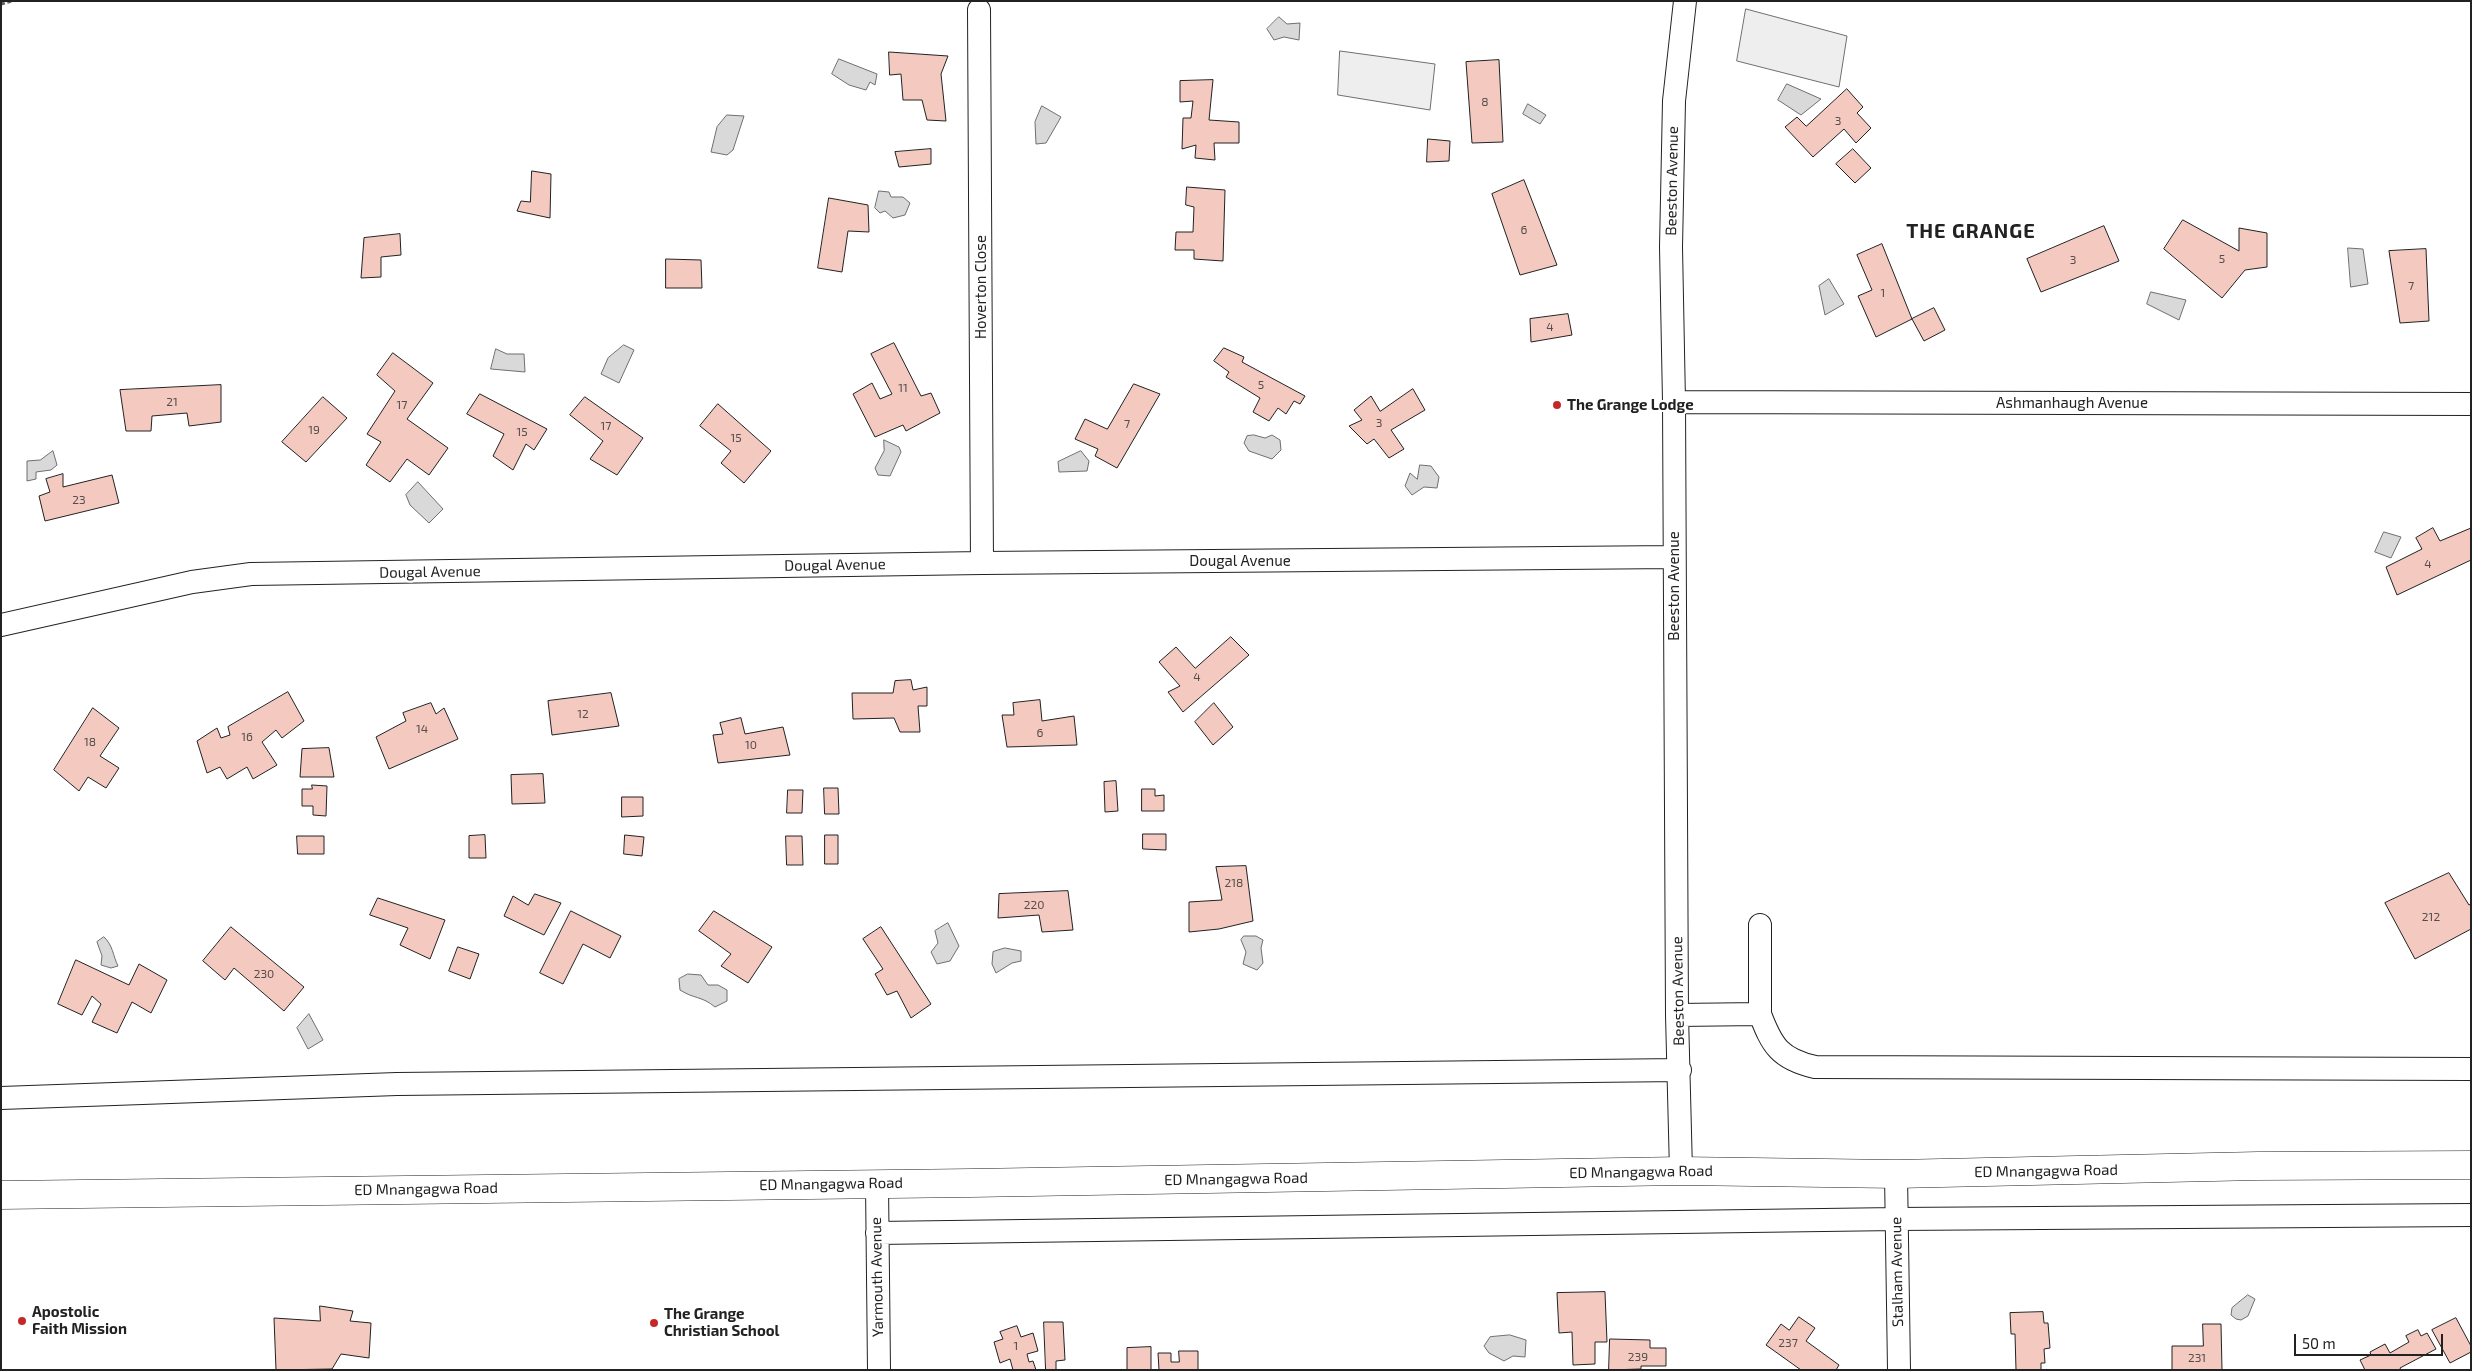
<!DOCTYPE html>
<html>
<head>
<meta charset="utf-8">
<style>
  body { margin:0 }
  #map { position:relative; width:2472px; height:1371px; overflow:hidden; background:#fff; font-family:"Exo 2",sans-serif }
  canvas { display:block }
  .frame { position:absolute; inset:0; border:2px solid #222; pointer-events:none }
  .scale { position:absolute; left:2294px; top:1334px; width:149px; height:22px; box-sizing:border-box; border:2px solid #222; border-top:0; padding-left:6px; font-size:15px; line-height:18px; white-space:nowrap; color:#222; -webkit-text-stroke:4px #fff; paint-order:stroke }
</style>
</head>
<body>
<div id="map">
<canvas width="2472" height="1371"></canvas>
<div class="frame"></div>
<div class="scale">50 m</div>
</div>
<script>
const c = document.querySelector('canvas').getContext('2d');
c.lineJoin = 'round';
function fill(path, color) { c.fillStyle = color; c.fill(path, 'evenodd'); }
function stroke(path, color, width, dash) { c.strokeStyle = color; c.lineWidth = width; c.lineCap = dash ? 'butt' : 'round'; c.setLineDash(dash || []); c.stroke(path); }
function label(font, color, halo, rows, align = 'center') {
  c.font = font + ' "Exo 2",sans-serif'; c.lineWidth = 4; c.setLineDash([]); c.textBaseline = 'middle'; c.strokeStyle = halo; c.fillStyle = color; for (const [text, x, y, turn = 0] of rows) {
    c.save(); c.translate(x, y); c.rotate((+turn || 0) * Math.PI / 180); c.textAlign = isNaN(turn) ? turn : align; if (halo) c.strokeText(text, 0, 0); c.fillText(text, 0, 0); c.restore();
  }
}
const green = new Path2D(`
  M1746 9 1847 36 1839 87 1737 61Z
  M1340 51 1435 64 1430 110 1338 95Z`);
const water = new Path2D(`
  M1279 17 1287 24 1300 23 1299 40 1284 37 1274 40 1267 29Z
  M839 59 877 74 875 85 870 82 866 90 849 85 832 74Z
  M1787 84 1821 99 1801 115 1778 100Z
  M1528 104 1546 115 1540 124 1523 114Z
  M1042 106 1061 117 1046 143 1036 144 1035 122Z
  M727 115 744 116 733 150 727 155 711 152 717 127Z
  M879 191 889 192 891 197H903L910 203 905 215 893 218 885 211 880 213 875 208Z
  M2348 248 2363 249 2368 284 2351 287Z
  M1829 279 1844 304 1825 315 1819 286Z
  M2151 292 2186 300 2179 320 2147 304Z
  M624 345 634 350 619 383 601 374 608 358Z
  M496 349 507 354H524L525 372 491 369Z
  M1254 435 1265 438 1272 435 1280 440 1281 450 1272 459 1249 451 1244 443 1247 436Z
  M884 440 899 447 901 452 890 476 878 475 875 468 884 451Z
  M53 451 57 465 51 470 36 472V479L27 481V461L40 460Z
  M1081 451 1089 461 1087 471 1059 472 1058 462Z
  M1420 465 1431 466 1439 477 1437 488 1424 487 1412 495 1405 486 1410 473 1417 479Z
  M418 482 443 509 429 523 410 505 406 495Z
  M2384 532 2401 537 2391 558 2375 552Z
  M948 923 959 946 950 961 937 964 931 952 938 943 935 931Z
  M1244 936H1256L1263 940 1261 948 1263 963 1257 970 1243 964 1246 952 1241 940Z
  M104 937C113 945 113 956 118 966L111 968 101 965 102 956 97 942Z
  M1005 948 1021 951V961L1012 963 996 973 992 964 993 952Z
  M688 974 701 975 708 985H718L727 990V1001L715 1007C702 996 694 999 680 990L679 979Z
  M309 1014 323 1040 308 1049 297 1028Z
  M2248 1295 2255 1299 2248 1316 2241 1320 2236 1319 2231 1315 2232 1308Z
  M1510 1335 1526 1340 1525 1357 1513 1356 1504 1361 1489 1353 1484 1346 1490 1337Z`);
const building = new Path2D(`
  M889 52 948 56 941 74 946 121 927 120 922 100H903L901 74 890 75Z
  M1499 60 1503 142 1472 143 1466 62Z
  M1213 80 1209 120 1239 122V143H1214L1215 160 1195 158 1196 145 1182 149 1183 118H1191L1193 101 1180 102V81Z
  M1847 89 1863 107 1857 113 1871 128 1856 143 1844 129 1813 157 1785 127 1797 117 1806 126Z
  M1428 139 1450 141 1449 161 1427 162Z
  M931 149V164L899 167 895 152Z
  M1853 149 1871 168 1855 183 1836 164Z
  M532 171 551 174 550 218 517 211 521 201 530 202Z
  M1524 180 1557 265 1520 275 1492 194Z
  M1187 187 1225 190 1223 261 1194 259V250H1175L1176 232H1193L1194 207 1186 205Z
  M829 198 868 205 869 232 848 231 842 272 818 268Z
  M2183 220 2239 251V228L2267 233V267L2245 270 2222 298 2164 249Z
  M2104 226 2119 261 2041 292 2027 259Z
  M400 234 401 255 381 257V277L361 278 364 238Z
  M1882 244 1912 319 1876 337 1858 296 1872 290 1857 255Z
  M2426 249 2429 321 2400 323 2389 251Z
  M666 259 701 260 702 288H666Z
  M1934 308 1945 330 1924 341 1912 319Z
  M1568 314 1572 335 1531 342 1530 319Z
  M894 343 921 396 931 393 940 413 906 431 903 425 875 437 853 394 872 383 880 399 892 394 871 354Z
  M1224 348 1244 357 1242 362 1305 396 1300 404 1294 401 1286 414 1278 408 1269 421 1253 412 1260 398 1226 377 1229 372 1214 361Z
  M393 353 433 383 407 419 448 448 429 475 407 459 390 482 366 465 381 442 367 434 395 391 377 375Z
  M1134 384 1160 394 1117 468 1095 456 1098 449 1075 439 1085 419 1107 429Z
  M221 385V422L189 426 187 413 152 416 151 431H126L120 390Z
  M1413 389 1425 410 1391 430 1404 449 1389 458 1374 439 1367 444 1349 426 1362 420 1354 410 1371 396 1380 411Z
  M480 394 547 429 534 450 526 444 513 470 493 456 504 434 467 414Z
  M323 397 347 418 306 462 282 442Z
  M585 397 643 438 617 475 590 459 603 441 570 415Z
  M718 404 771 451 744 483 721 463 731 451 700 426Z
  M63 474V487L112 475 119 503 45 521 39 496 50 492 46 479Z
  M2433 528 2440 541 2471 528V560L2397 595 2386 567 2422 549 2416 538Z
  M1231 637 1249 655 1183 712 1168 692 1180 686 1159 662 1176 647 1195 668Z
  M911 680 913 690 927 687V706H918L920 732H900L894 718 853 719 852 693H893L895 681Z
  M288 692 304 721 282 738 276 730 262 742 277 765 253 779 247 767 227 779 220 767 207 773 197 741 217 728 221 738 230 735 228 727Z
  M611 693 619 726 552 735 548 701Z
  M1040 700 1042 721 1074 716 1077 745 1007 747 1002 715H1014L1013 703Z
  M431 703 436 714 444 708 458 739 389 769 376 737 406 721 403 713Z
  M1214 703 1233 727 1213 745 1195 722Z
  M93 708 119 728 100 756 119 768 106 788 88 777 79 791 54 770Z
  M741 718 745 734 783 727 790 755 718 763 713 735 723 734 720 723Z
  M329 748 334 777H300L302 749Z
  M543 774 545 803 512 804 511 775Z
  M1116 781 1118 811 1105 812 1104 782Z
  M312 785 327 786 326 816 313 815V806H302V789H312Z
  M824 788H838L839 814H825Z
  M1142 789H1155V796L1164 795V811H1142Z
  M788 790H803L802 813H787Z
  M622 797H643V816L622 817Z
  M1143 834H1166V850L1143 849Z
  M485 835 486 858H469V836Z
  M625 835 644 837 642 856 624 854Z
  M825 835H838V864H825Z
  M297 836H324V854H298Z
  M786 836H802L803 865H787Z
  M1246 866 1253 921 1219 929 1189 932V902L1222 900 1216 867Z
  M2449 873 2469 905 2471 904V929L2415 959 2385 903Z
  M1068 891 1073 930 1042 932 1039 915 998 918 999 894Z
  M535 894 561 903 544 935 504 916 513 896 528 905Z
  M378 898 445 920 430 959 400 945 408 928 370 915Z
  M571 911 621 936 610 958 583 944 563 984 540 973Z
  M714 911 772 947 748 983 721 966 731 954 699 931Z
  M231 927 304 987 284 1011 234 968 225 980 203 961Z
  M881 927 931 1004 911 1018 897 991 887 995 875 974 883 969 863 939Z
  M458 947 479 954 470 979 449 971Z
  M76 960 129 985 139 964 167 980 151 1013 132 1002 117 1033 92 1022 101 1004 92 996 82 1015 58 1004Z
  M1605 1292 1607 1342H1595V1364L1573 1365 1572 1332 1559 1333 1557 1293Z
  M320 1306 353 1311 350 1321 371 1323 369 1358 341 1354 332 1369 276 1370 274 1318 320 1321Z
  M2043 1312 2044 1323H2048L2050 1348 2044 1349 2045 1363H2041V1370H2016L2015 1334H2011L2010 1313Z
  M1799 1317 1815 1328 1806 1341 1839 1365 1836 1370H1801L1766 1345 1781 1324 1789 1330Z
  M2456 1318 2471 1346V1352L2450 1363 2432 1330Z
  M1044 1322H1063L1065 1360 1056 1361V1370H1046Z
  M2203 1324H2221L2222 1370H2172V1346H2203Z
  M1017 1326 1021 1337 1033 1333 1038 1351 1027 1354 1029 1362 1033 1361 1036 1370H1013L1010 1359 1000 1363 994 1342 1003 1339 1000 1332Z
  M2418 1330 2421 1336 2427 1333 2436 1349 2400 1368 2401 1370H2365L2360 1360 2371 1355 2370 1352 2385 1344 2390 1353 2409 1342 2406 1336Z
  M1610 1339 1650 1340V1348H1666V1366H1641V1369L1609 1370Z
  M1151 1347V1370H1127V1348Z
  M1179 1351H1198V1370H1159L1158 1353H1171V1362H1179Z`);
const path = new Path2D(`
  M1 4 12 1`);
const minor = new Path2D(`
  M979 10 982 563
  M1674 402 2471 404
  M1 625 192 582 251 574 982 563 1674 557
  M1760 1014V925
  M1677 1015 1760 1014C1772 1046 1780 1059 1815 1067L2471 1069
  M1 1098 397 1084 1680 1070
  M1681 1171 1677 1015 1674 402 1671 247 1674 101 1685 1
  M1896 1174 1899 1370
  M877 1184 879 1370
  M877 1233 1896 1219 2471 1215`);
const highway = new Path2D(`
  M1 1195 971 1183 1681 1171 1896 1174 2258 1166 2471 1165`);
const markers = [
  [1557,405,5,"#c62828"],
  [22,1321,5,"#c62828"],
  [654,1323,5,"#c62828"]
];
const numberNames = [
  ["8",1485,102],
  ["3",1838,121],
  ["6",1524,230],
  ["5",2222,259],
  ["3",2073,260],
  ["7",2411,286],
  ["1",1883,293],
  ["4",1550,327],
  ["5",1261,385],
  ["11",903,388],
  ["21",172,402],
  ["17",402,405],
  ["3",1379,423],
  ["7",1127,424],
  ["17",606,426],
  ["19",314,430],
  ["15",522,432],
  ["15",736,438],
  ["23",79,500],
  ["4",2428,564],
  ["4",1197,677],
  ["12",583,714],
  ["14",422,729],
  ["6",1040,733],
  ["16",247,737],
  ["18",90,742],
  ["10",751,745],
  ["218",1234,883],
  ["220",1034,905],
  ["212",2431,917],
  ["230",264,974],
  ["237",1788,1343],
  ["1",1016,1346],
  ["239",1638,1357],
  ["231",2197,1358]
];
const streetNames = [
  ["Beeston Avenue",1672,181,-89],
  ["Hoverton Close",981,287,-90],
  ["Ashmanhaugh Avenue",2072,403],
  ["Dougal Avenue",1240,561],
  ["Dougal Avenue",835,565,-1],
  ["Dougal Avenue",430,572,-1],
  ["Beeston Avenue",1674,586,-90],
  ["Beeston Avenue",1678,991,-91],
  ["ED Mnangagwa Road",2046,1171,-1],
  ["ED Mnangagwa Road",1641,1172,-1],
  ["ED Mnangagwa Road",1236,1179,-1],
  ["ED Mnangagwa Road",831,1184,-1],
  ["ED Mnangagwa Road",426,1189,-1],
  ["Stalham Avenue",1897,1272,-91],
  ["Yarmouth Avenue",877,1277,-91]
];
const poiNames = [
  ["The Grange Lodge",1567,405],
  ["Apostolic",32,1312],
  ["Faith Mission",32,1329],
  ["The Grange",664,1314],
  ["Christian School",664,1331]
];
const districtNames = [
  ["THE GRANGE",1971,231]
];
fill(green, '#eee');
stroke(green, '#6f6f6f', 1);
fill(water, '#d9d9d9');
stroke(water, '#6f6f6f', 1);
fill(building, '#f3c9c0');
stroke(building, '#222', 1);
stroke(minor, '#222', 24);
stroke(highway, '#222', 29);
stroke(path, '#646464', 3, [4, 2.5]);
stroke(minor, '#fff', 22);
stroke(highway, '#fff', 28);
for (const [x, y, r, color] of markers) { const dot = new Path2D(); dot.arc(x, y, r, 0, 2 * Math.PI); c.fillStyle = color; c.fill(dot); stroke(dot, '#fff', 2); }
label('12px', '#564c4a', null, numberNames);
label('15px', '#222', '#fff', streetNames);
label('bold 15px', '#222', '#fff', poiNames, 'left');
c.letterSpacing = '1px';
label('bold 20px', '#222', '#fff', districtNames);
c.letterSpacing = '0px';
</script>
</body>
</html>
